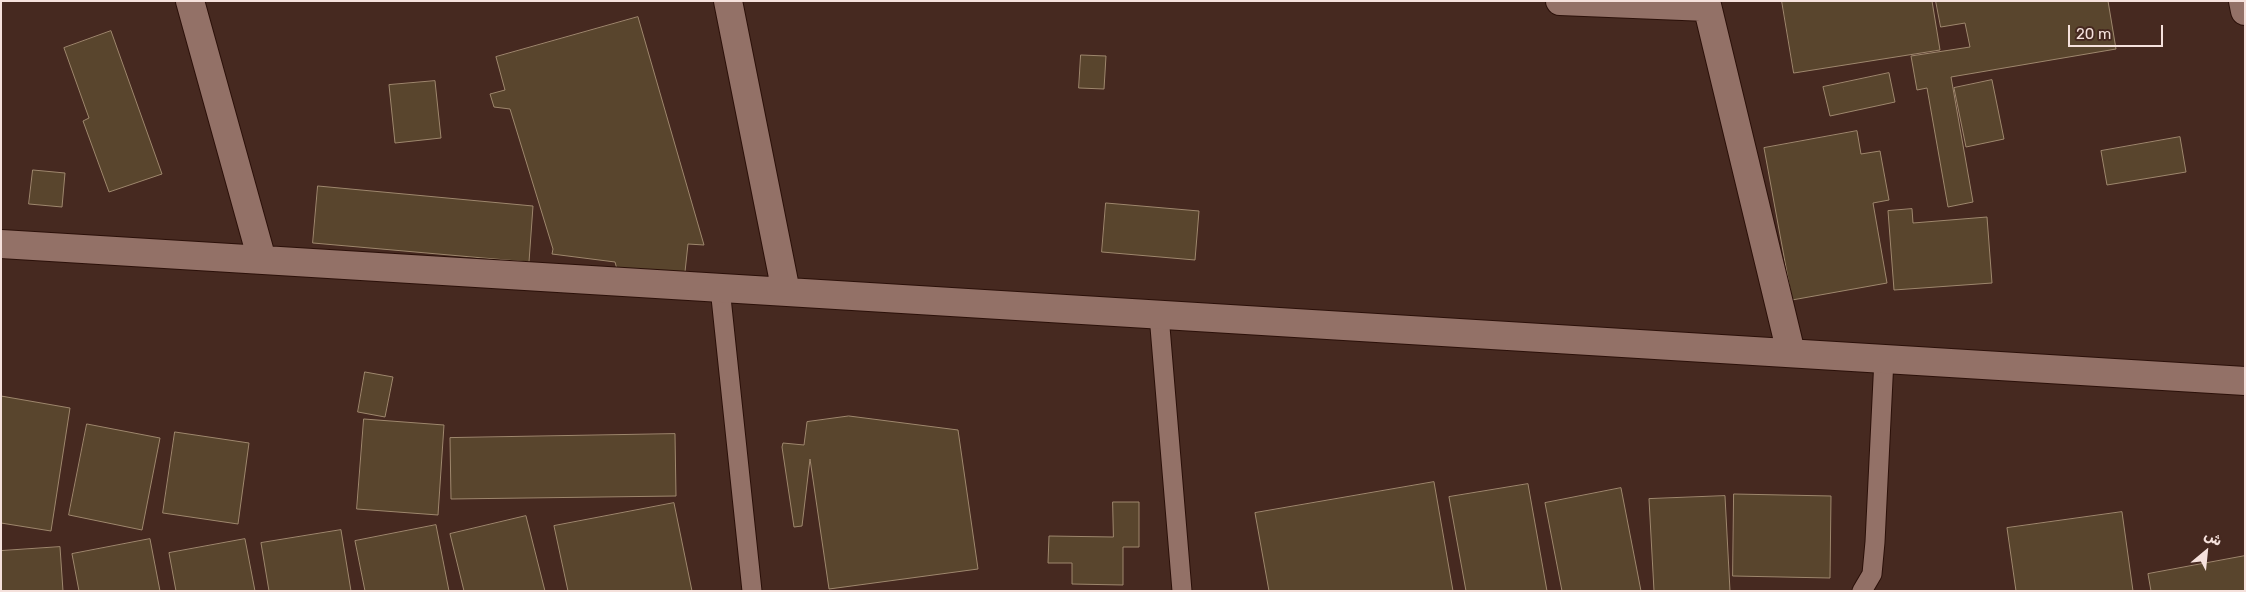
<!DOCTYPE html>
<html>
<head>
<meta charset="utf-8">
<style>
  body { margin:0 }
  #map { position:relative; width:2246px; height:592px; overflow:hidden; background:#462920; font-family:Rubik,Vazirmatn,sans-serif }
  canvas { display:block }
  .frame { position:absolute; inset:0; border:2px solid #f5e1dc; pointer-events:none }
  .north { position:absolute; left:2181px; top:527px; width:50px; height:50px; -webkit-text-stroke:4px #462920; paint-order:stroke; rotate:28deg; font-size:14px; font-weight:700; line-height:20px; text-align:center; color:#f5e1dc }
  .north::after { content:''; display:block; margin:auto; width:18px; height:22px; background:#f5e1dc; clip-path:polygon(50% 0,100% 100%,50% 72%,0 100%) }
  .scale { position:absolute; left:2068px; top:25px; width:95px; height:22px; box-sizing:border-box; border:2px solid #f5e1dc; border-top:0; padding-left:6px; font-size:15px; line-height:18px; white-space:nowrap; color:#f5e1dc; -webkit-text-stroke:4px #462920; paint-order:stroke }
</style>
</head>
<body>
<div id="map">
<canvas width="2246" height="592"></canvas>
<div class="frame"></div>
<div class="north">ش</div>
<div class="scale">20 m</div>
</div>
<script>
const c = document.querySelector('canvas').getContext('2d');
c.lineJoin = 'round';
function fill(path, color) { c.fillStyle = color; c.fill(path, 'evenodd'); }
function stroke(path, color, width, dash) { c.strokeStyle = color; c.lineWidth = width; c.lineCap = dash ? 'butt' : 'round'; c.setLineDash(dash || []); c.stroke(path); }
const building = new Path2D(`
  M1782 1H1932L1940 50 1794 73Z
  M1936 1H2108L2116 49 1951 77 1973 202 1948 207 1927 88 1917 90 1911 56 1970 47 1965 23 1941 27Z
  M638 17 704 245 688 244 684 281 618 273 615 262 552 254 553 249 510 109 494 107 490 94 505 90 496 57Z
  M111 31 162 174 109 192 83 121 89 118 64 48Z
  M1081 55 1106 56 1104 89 1079 88Z
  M1889 73 1895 102 1830 116 1823 87Z
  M1992 80 2004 139 1966 147 1954 88Z
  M435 81 441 138 395 143 389 85Z
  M1857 131 1861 154 1880 151 1889 200 1873 203 1887 283 1792 300 1764 148Z
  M2180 137 2186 172 2107 185 2101 151Z
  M33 170 65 173 62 207 29 204Z
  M318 186 533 206 529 262 313 243Z
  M1106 203 1199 211 1195 260 1102 252Z
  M1912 209 1913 223 1987 217 1992 283 1894 290 1888 211Z
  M365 372 393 377 385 417 358 412Z
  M1 396 70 408 51 531 1 523Z
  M849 416 958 430 978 569 829 589 810 459 802 526 794 527 782 447 783 443 804 445 807 422Z
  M364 419 444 425 438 515 357 509Z
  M87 424 160 438 142 530 69 515Z
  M175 432 249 443 238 524 163 513Z
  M675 434 676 496 451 499 450 438Z
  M1434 482 1453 591H1269L1255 513Z
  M1528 484 1547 591H1466L1449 497Z
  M1621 488 1641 591H1562L1545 503Z
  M1734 494 1831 496 1830 578 1733 576Z
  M1725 496 1730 591H1654L1649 499Z
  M1113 502H1139V547H1123V585L1072 584V563H1048L1049 536 1113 537Z
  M674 503 692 591H568L554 526Z
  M2122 512 2133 591H2016L2007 528Z
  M526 516 545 591H464L450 534Z
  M436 525 449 591H365L355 541Z
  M341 530 351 591H269L261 543Z
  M150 539 160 591H79L72 554Z
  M245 539 255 591H176L169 553Z
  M60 547 63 591H1V551Z
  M2245 556V591H2151L2148 574Z`);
const lane = new Path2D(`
  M720 288 752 591
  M1159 315 1182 591
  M1862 591 1872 574 1875 542 1884 359`);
const street = new Path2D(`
  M190 1 262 260
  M728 1 786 292
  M1560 1 1707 7
  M1706 1 1791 353
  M2243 1 2245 11
  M1 244 2245 381`);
fill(building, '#59452d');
stroke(building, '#9e876d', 1);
stroke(lane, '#2b1009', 21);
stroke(street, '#2b1009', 30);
stroke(lane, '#937167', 19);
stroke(street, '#937167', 28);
</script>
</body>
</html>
